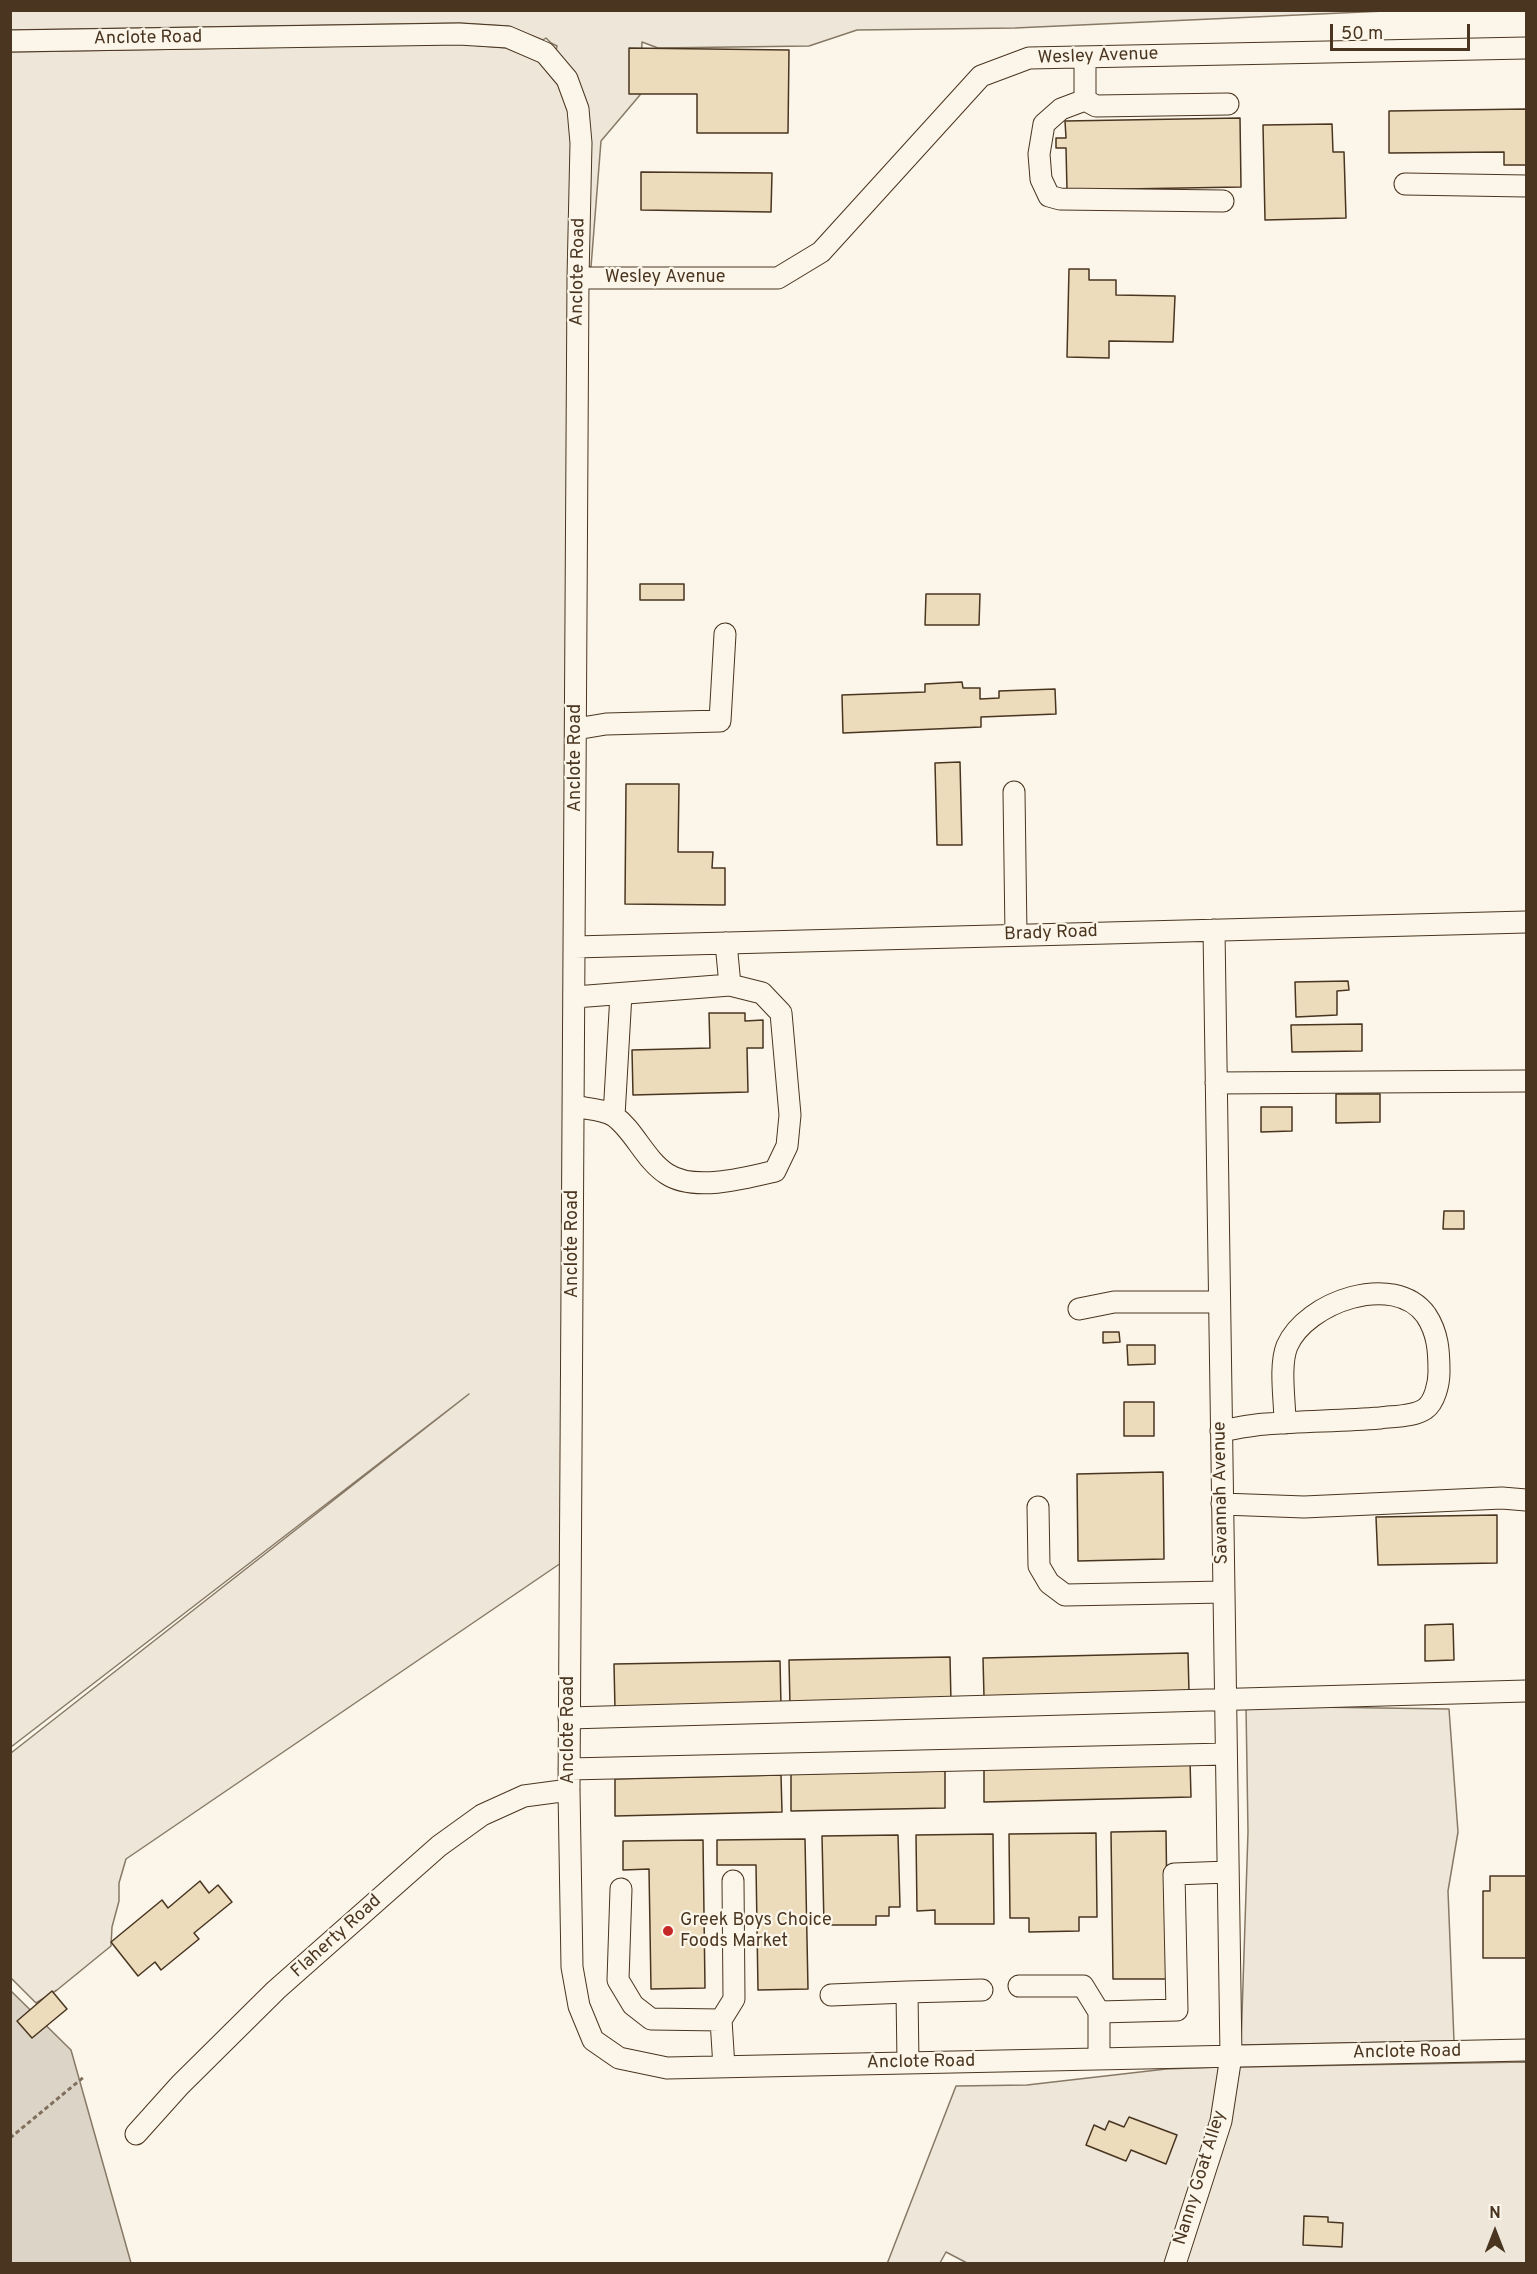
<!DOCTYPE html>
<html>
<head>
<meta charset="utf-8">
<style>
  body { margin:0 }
  #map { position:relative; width:1537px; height:2274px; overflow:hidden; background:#fbf6e9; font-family:Overpass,sans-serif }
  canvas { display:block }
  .frame { position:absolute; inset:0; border:12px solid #4a3520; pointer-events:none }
  .north { position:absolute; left:1465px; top:2202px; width:60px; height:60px; -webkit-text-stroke:4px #fbf6e9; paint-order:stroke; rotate:0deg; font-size:16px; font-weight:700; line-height:24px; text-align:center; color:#4a3520 }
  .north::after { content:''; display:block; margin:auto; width:21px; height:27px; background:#4a3520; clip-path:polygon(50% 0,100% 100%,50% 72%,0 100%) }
  .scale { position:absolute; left:1330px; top:24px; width:140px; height:27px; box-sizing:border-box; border:3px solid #4a3520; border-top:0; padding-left:8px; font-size:18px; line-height:21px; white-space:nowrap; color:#4a3520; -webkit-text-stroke:4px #fbf6e9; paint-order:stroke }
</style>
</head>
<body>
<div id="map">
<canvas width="1537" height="2274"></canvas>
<div class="frame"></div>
<div class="north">N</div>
<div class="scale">50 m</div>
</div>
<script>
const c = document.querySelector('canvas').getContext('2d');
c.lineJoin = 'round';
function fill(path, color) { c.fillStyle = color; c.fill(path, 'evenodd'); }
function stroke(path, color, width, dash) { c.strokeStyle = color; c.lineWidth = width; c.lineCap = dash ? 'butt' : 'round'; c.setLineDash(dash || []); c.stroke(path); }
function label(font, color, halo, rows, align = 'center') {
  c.font = font + ' Overpass,sans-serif'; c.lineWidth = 4.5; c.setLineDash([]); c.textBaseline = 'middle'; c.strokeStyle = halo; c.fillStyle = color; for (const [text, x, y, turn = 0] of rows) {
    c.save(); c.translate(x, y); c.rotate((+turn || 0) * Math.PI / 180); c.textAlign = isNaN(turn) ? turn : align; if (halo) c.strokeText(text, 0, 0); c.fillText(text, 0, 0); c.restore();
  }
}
const green = new Path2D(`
  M10 11H1385L1015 28 857 30 809 46 658 48 642 42 640 95 601 141 591 267H588L590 143 556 50 557 46 551 43 546 38 543 40 508 26 459 23 11 30Z
  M459 44 506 48 539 62 558 85 569 112 571 143 561 1563 126 1859 119 1883V1901L112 1927 111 1946 57 1990 36 2003 11 1978V1753L469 1394 11 1747V52Z
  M1246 1706 1449 1709 1458 1832 1448 1891 1454 2041 1241 2045 1248 1832Z
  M1526 2062V2263L1185 2264 1239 2067Z
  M1219 2067 1212 2118 1165 2263H967L946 2252 940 2263 887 2264 956 2086 1027 2085 1166 2069Z`);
const water = new Path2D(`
  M10 1990 71 2050 131 2263H11Z`);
const building = new Path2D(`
  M629 48 789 50 788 133H697V94H629Z
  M1526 109V165H1504V152L1389 153V111Z
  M1240 118 1241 187 1067 190 1066 148H1056V138H1066L1065 121Z
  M1332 124 1333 152H1344L1346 218 1265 220 1263 125Z
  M641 172 772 173 771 212 641 210Z
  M1069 269H1089V280H1116V295L1175 296 1173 342 1109 341V358L1067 357Z
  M640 584H684V600H640Z
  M926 594H980L979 625H925Z
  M962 682 963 688H980V699L999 698V691L1055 689 1056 714 981 717V727L843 733 842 695 925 692V684Z
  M960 762 962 845H937L935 763Z
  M626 784H679L678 852H713L712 868H725V905L625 904Z
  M1348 981 1349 990 1337 991V1015L1296 1017 1295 982Z
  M709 1013H745V1021L763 1020V1048H747L748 1092 633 1095 632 1050 710 1048Z
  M1362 1024V1051L1292 1052 1291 1025Z
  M1336 1094H1380V1122L1336 1123Z
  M1261 1107H1292V1131L1261 1132Z
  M1444 1211H1464V1229H1443Z
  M1103 1332H1119L1120 1342 1103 1343Z
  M1127 1345H1155V1364L1128 1365Z
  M1124 1402H1154V1436H1124Z
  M1163 1472 1164 1559 1078 1561 1077 1474Z
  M1497 1515V1563L1378 1565 1376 1517Z
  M1453 1624 1454 1660 1425 1661V1625Z
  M1188 1653 1189 1692 984 1697 983 1658Z
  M950 1657 951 1703 790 1706 789 1660Z
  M780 1661 781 1707 615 1710 614 1664Z
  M1190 1761 1191 1797 984 1802V1765Z
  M945 1771V1808L791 1811V1774Z
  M781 1775 782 1812 615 1816V1779Z
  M1166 1831 1168 1979H1113L1111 1832Z
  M1096 1833 1097 1917H1079V1931L1029 1932V1918H1010L1009 1834Z
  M993 1834 994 1924H935V1910L917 1911 916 1835Z
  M898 1835 900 1907H889V1916H876V1925H824L822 1836Z
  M805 1839 808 1989 758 1990 756 1865H717V1840Z
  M703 1840 705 1988 651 1989 649 1869 623 1870V1841Z
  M1490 1876H1526V1958H1483V1891H1490Z
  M200 1881 209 1893 218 1885 232 1902 194 1933 199 1939 161 1970 155 1962 138 1976 111 1942 162 1900 168 1908Z
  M52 1991 67 2009 32 2038 17 2021Z
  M1129 2117 1177 2135 1166 2164 1131 2150 1126 2161 1086 2145 1094 2125 1105 2130 1109 2121 1124 2127Z
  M1304 2216 1328 2217V2222L1343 2223 1342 2247 1303 2245Z`);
const path = new Path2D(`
  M10 2138 85 2076`);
const minor = new Path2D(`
  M10 41 459 34 508 37 545 53 567 79 578 109 581 143 578 278 569 1790 572 1967 579 2006 593 2040 619 2058 667 2068 1526 2050
  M1085 57V100L1096 106 1228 104
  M1085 100 1061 109 1044 124 1039 154 1041 179 1049 196 1060 199 1223 201
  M1405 184 1526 186
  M578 278H778L821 252 981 76 1029 58 1526 48
  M576 729 606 724 720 721 725 634
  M1014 792 1016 935
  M726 943 730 985
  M575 947 1526 922
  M1216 1083 1526 1081
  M574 1106C586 1109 604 1109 614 1116 634 1130 645 1160 667 1174 694 1192 746 1178 775 1171L787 1146 790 1115 781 1013 762 993 730 985 575 997
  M614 1116 621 994
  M1079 1309 1114 1302H1219
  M1221 1431C1236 1428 1251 1425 1266 1424 1304 1421 1342 1421 1380 1418 1394 1416 1413 1417 1425 1409 1435 1402 1439 1383 1439 1372 1439 1351 1438 1333 1426 1315 1394 1271 1306 1302 1287 1346 1279 1366 1285 1401 1285 1423
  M1222 1504 1304 1507 1502 1498 1526 1500
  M1038 1507 1039 1566 1049 1583 1065 1595 1224 1592
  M569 1718 1526 1691
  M569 1769 1226 1754
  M621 1889 618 1980 633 2005 651 2019 721 2020
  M1019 1986H1083L1099 2012
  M831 1995 907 1992
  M1099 2059V2012L1177 2010 1174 1874 1228 1872
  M908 2063 907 1992 982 1990
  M724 2067 721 2020 734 1999 733 1881
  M136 2134 180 2085 276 1990 439 1846 482 1815 524 1796 569 1790
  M1175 2264 1221 2121 1231 2056 1214 930`);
const markers = [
  [668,1931,6,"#c62828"]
];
const streetNames = [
  ["Anclote Road",148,39,-1],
  ["Wesley Avenue",1098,57,-2],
  ["Anclote Road",579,272,-89],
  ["Wesley Avenue",665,278],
  ["Anclote Road",576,758,-90],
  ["Brady Road",1051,934,-2],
  ["Anclote Road",573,1244,-90],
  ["Savannah Avenue",1222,1493,-91],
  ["Anclote Road",569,1730,-90],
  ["Flaherty Road",337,1937,-42],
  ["Anclote Road",1407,2053,-1],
  ["Anclote Road",921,2063,-1],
  ["Nanny Goat Alley",1201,2178,-73]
];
const poiNames = [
  ["Greek Boys Choice",680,1921],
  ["Foods Market",680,1942]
];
fill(green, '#ede6d9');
stroke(green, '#887966', 1.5);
fill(water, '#dcd4c6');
stroke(water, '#887966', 1.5);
fill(building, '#ecdcbc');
stroke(building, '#4a3520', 1.5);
stroke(minor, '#4a3520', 23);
stroke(path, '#7f6f5c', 3, [4.5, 3]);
stroke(minor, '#fbf6e9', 21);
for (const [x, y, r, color] of markers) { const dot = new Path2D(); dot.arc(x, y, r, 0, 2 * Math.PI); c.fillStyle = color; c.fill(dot); stroke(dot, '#fbf6e9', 2); }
label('18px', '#4a3520', '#fbf6e9', streetNames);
label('18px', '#4a3520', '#fbf6e9', poiNames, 'left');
</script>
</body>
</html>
